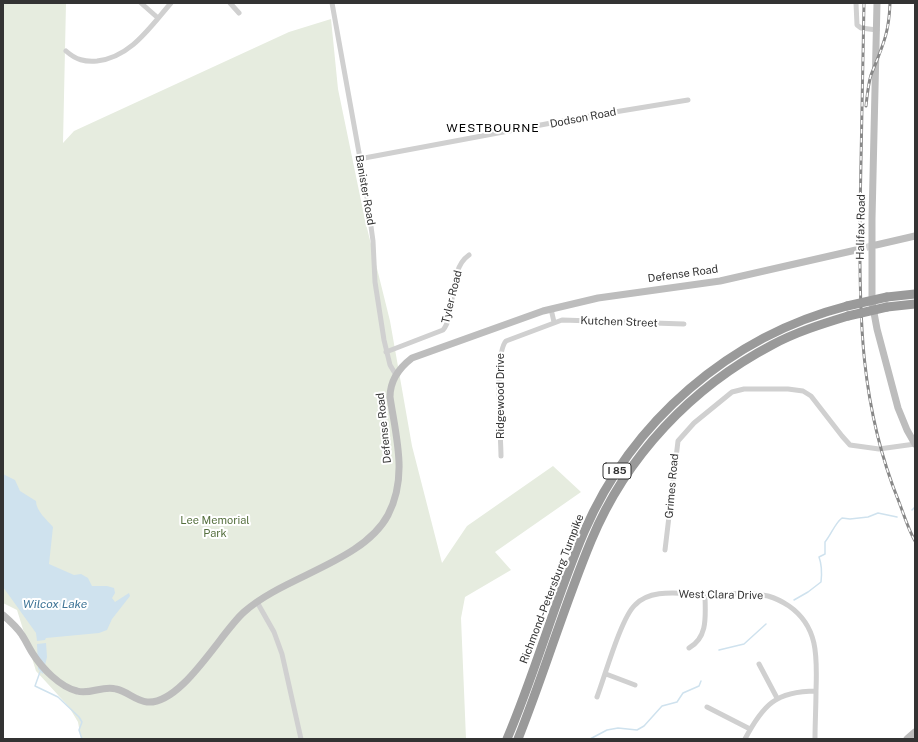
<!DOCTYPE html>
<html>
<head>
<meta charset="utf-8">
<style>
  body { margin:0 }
  #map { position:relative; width:918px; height:742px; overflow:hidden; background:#fff; font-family:"Public Sans",sans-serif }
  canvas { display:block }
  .frame { position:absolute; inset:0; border:4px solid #333; pointer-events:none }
</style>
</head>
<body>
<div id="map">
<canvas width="918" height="742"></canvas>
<div class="frame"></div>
</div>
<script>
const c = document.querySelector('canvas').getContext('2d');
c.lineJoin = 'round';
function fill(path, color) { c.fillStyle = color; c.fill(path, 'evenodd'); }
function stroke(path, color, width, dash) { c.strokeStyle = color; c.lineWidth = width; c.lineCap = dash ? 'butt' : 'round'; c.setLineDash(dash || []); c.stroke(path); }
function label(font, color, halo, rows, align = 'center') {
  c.font = font + ' "Public Sans",sans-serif'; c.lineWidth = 4; c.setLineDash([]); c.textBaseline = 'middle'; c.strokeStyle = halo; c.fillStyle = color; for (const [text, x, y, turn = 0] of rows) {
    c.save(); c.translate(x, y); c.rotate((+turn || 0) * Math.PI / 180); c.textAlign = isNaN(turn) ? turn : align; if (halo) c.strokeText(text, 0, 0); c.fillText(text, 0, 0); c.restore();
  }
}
const green = new Path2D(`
  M3 3H66L63 143 74 131 289 32 331 19 338 89 365 220 390 321 412 446 442 563 467 526 553 466 581 492 495 552 511 570 465 597 461 618 466 739H81L78 722 69 707 36 671 17 610 3 603Z`);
const water = new Path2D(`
  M3 474 15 480 20 491 36 501C36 511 47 520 53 527L49 564 74 575 81 574 88 578 92 586H107L114 588 115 593 112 598 115 602 129 593 130 596 112 619 107 630 99 633 46 638 45 640 37 641 36 633 3 587Z
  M46 643 47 657 43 674 38 669 37 644Z`);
const stream = new Path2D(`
  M912 510 915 507
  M794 600 808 592 821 582C822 573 822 565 819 557L825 554V542C831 535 835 523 842 518L850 519 868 517 878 513 897 517
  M719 650 744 644 766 624
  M40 672 35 686 58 697 79 717 82 722 79 730 82 739
  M590 739 607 730 618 728 637 730 644 726 662 706 677 702 683 693 699 686 701 681`);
const secondaryTunnel = new Path2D(`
  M856 250 876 245`);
const street = new Path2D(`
  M141 3 158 18
  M230 3 239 13
  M332 3 367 197 373 241 375 282 384 340 390 365 396 375
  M856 3 857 25 861 28 877 30
  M66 51C76 60 85 62 97 61 131 57 150 27 171 3
  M359 159 578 118 688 100
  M551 309 554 322
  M386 352 443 330C457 313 447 270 469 255
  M501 456C501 437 494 353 506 341L562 320 684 324
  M665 550 678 441 694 423 732 392 744 389H788L803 391 811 396 842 436 850 445 879 449 915 444
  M257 602 274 632 282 654 301 739
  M689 648C709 637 705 614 705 594
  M759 664 777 698
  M606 674 635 685
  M597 697C605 676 621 618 635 605 651 588 680 594 701 594 723 594 746 592 768 596 775 598 783 602 789 606 819 627 817 658 816 691 816 707 815 723 815 739
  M707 707 750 729
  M745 739C763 705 776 691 816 691`);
const secondary = new Path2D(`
  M877 3 872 219V302L877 329 898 408 907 430 915 444
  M876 245 915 236
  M3 615C10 621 17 627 22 635 26 641 29 648 33 654 42 668 60 687 77 691 90 695 103 685 116 689 127 691 136 701 147 702 182 705 221 632 244 612 284 576 363 562 388 515 408 477 396 437 390 397 390 380 399 368 412 358L543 311 598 298 720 281 856 250
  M907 739 915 732`);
const highway = new Path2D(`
  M887 297 915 294
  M887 307 915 304
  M507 739C536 671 555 600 584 532 632 421 730 336 847 306
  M518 739C544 674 564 606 591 541 626 456 692 387 772 345 796 332 822 324 848 316`);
const rail = new Path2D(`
  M864 3C863 73 861 144 860 214 859 316 860 406 899 502 904 515 908 529 915 541
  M866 106C867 97 868 85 871 75 882 47 889 35 890 3`);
const highwayBridge = new Path2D(`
  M847 306 887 297
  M848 316 887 307`);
const shields = [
  [617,471,28]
];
const shieldNames = [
  ["I 85",617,471]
];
const streetNames = [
  ["Dodson Road",583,118,-11],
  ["Banister Road",365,190,80],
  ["Halifax Road",861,227,-89],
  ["Defense Road",683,274,-8],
  ["Tyler Road",452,297,-76],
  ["Kutchen Street",619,322,2],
  ["Ridgewood Drive",501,396,-90],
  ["Defense Road",384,428,-96],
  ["Grimes Road",672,486,-85],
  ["Richmond-Petersburg Turnpike",552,589,-69],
  ["West Clara Drive",721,595,1]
];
const parkNames = [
  ["Lee Memorial",215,521],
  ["Park",215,534]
];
const neighbourhoodNames = [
  ["WESTBOURNE",493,128]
];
const waterNames = [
  ["Wilcox Lake",55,604]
];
fill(green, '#e6ecdf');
fill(water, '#cfe2ee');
stroke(stream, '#cfe2ee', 1.5);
stroke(secondaryTunnel, '#d6d6d6', 7, [7, 3.5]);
stroke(street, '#d0d0d0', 5);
stroke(secondary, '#bdbdbd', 7);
stroke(highway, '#9a9a9a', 9);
stroke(rail, '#888', 3);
stroke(rail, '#fff', 1.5, [4.5]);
stroke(highwayBridge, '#9a9a9a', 9);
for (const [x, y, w] of shields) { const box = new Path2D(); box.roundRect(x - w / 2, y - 8, w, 16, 3); c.fillStyle = '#fff'; c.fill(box); stroke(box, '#333', 1); }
label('bold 10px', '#333', null, shieldNames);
label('11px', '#333', '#fff', streetNames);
label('11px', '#56703f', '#fff', parkNames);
c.letterSpacing = '1px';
label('12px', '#000', '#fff', neighbourhoodNames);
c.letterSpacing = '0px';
label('italic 12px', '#3f7597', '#fff', waterNames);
</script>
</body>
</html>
